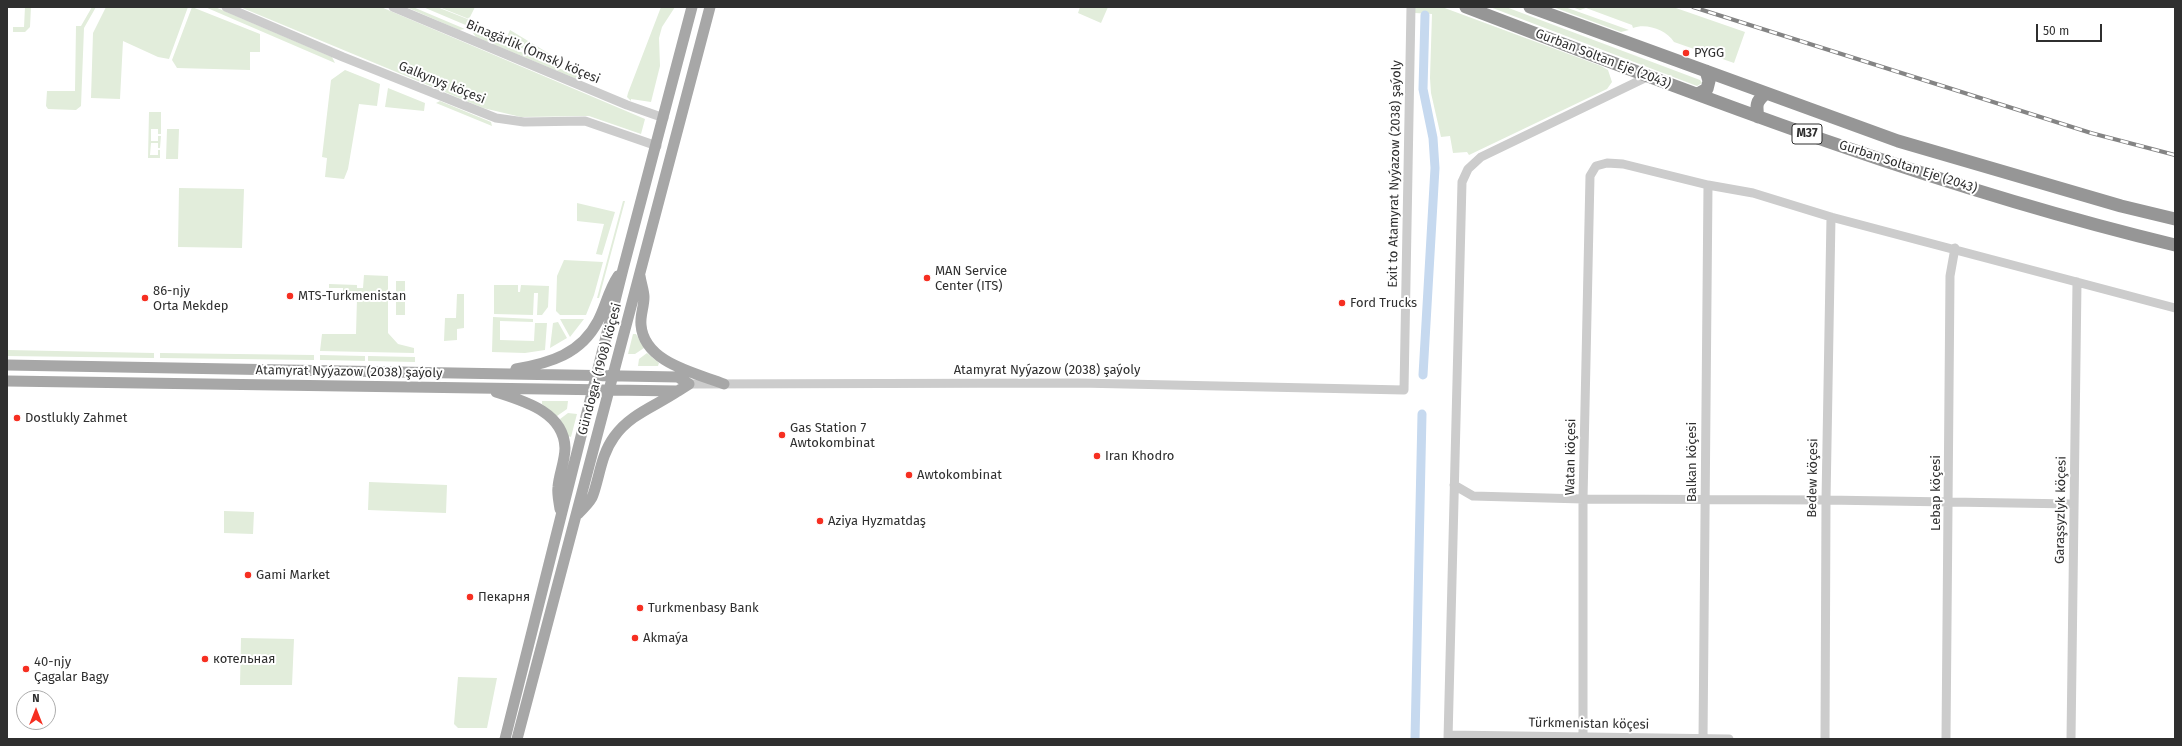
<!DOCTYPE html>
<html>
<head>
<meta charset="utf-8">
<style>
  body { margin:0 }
  #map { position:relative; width:2182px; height:746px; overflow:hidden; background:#fff; font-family:"Fira Sans",sans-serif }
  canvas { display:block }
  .frame { position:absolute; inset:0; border:8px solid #2f2f2f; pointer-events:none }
  .north { position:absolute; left:16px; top:690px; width:40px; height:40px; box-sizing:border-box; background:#fff; border:1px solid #acacac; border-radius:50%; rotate:0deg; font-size:11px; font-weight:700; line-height:16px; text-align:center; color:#2f2f2f }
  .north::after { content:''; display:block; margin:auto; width:14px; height:18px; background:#f62f21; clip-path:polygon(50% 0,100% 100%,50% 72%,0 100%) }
  .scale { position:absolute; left:2036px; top:24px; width:66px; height:18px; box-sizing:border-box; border:2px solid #2f2f2f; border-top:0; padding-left:5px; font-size:12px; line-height:14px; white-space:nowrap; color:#2f2f2f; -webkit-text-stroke:3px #fff; paint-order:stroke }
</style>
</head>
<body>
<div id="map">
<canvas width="2182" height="746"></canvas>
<div class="frame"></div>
<div class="north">N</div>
<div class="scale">50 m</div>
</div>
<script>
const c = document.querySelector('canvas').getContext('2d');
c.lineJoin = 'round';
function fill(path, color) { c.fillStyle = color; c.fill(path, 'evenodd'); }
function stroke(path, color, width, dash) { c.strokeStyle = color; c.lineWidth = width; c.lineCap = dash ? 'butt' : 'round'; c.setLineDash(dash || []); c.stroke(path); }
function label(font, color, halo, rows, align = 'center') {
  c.font = font + ' "Fira Sans",sans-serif'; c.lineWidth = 4; c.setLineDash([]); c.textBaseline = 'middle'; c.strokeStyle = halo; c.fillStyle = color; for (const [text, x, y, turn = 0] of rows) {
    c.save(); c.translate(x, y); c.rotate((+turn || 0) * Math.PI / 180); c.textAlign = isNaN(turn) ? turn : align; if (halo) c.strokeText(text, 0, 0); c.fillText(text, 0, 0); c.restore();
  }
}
const green = new Path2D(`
  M25 7H31L30 27 25 32H13V27H24Z
  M92 7H96L84 28 81 106 76 110 48 109 46 106 47 91H75L76 26H81Z
  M106 7H188L169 59 158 57 123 41 120 99 91 98 93 33Z
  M192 7 260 34V52H250V70L177 68 172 60Z
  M205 7H215L332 57 335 63Z
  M240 7H381L645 119 641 134 589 116 521 117 483 108Z
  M406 7H413L465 29 459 30Z
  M423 7H437L470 20 468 26Z
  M439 7H475L469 19Z
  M661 7H675L662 27 659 38 660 66 651 102 631 99V101L627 97 628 93Z
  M1080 7H1108L1101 23 1078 13Z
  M1412 7H1442L1601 66 1608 70 1612 82 1607 89 1469 155 1467 152 1453 153 1450 136 1441 137 1431 93 1430 78 1432 14 1415 13Z
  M1490 7H1506L1700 80 1702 83 1697 86Z
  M1553 7H1565L1629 30 1621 32Z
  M1572 7H1673L1745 32 1734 63 1674 42C1666 30 1647 23 1633 28L1632 25 1586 8 1580 10Z
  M510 30 558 59 557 63 505 41Z
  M473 33 474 32 582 78 581 81 476 37Z
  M345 70 380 84 377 106 359 104 348 169 344 179 325 177 327 158 322 157 331 80Z
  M388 88 425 103 424 111 385 107Z
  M440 101 491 122 492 126 436 103Z
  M149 112H161V134H158V129H151V141H158V136H161L160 148H158V143H151L150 155H158V150H160V158H148Z
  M167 129H179L178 159H166Z
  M179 188 244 189 242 248 178 247Z
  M623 201H625L599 298H597Z
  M577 203 615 212 602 255 596 254 604 224 577 221Z
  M564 260 603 262 594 295 586 315H560L556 311 557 276Z
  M364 275 388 276V333L398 344 414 348V353L320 351 322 334H356L357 298H343V288H329V284L357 285V288H363Z
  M396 281H405V315H396Z
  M494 285H518V292H520L521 285 549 286 548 307 542 315H537L538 293H534L533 315 494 314Z
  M457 294H464V328L457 329V340L444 341 445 318H456Z
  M493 317 533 319V322L500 321V340L534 341 535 323H547L545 350 525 353 492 352Z
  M560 319H584L570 337Z
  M558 322 567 338 550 348 553 323Z
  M633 334H636L644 348 635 354H628Z
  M7 350 154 353V358L7 356Z
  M160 353 314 355V360L160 358Z
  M647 353 659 363 658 366H638L639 359Z
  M320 355 365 356V361L320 360Z
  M368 356 415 357V362L368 361Z
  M542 401H568L567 409 557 416 542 404Z
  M568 413 577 414 571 437 568 436 560 419Z
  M369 482 447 485 446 513 368 510Z
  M224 511 254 512 253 534 224 533Z
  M241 638 294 639 292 685H240Z
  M458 677 497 678 487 728H458L454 724Z`);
const canal = new Path2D(`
  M1423 375 1435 168 1433 138 1423 89 1425 15
  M1415 739 1422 414`);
const minor = new Path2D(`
  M226 7 343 57 496 118 524 122 585 121 657 146
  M393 7 627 105 664 118
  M689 384 1079 383 1404 390 1411 7
  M1454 485 1473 496 1583 499 1826 500 2074 504
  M1448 735 1729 739
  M1448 739 1462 182 1468 169 1481 157 1647 77
  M1583 739V499L1590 176 1596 166 1607 163 1623 164 1708 185 1753 193 1831 217 2175 308
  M1703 739 1708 185
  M1825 739 1826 500 1831 217
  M1946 739 1950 276 1955 248
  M2071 739 2077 282`);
const major = new Path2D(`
  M640 276C641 283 644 291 644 297 644 307 640 315 641 325 644 363 696 373 724 384
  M7 365 678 377 689 384 678 391 7 381
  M516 369C550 363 581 354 598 321 606 306 608 291 618 276
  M496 392C524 401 564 412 565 448 565 461 559 474 558 487 557 494 559 502 560 509
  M578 514C583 508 591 502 593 495 600 475 601 455 614 437 630 414 656 406 678 391
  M505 739 623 269 692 7
  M517 739 710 7`);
const highway = new Path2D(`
  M1466 7C1699 96 1932 187 2175 245
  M1530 7 1898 141 2121 206 2175 219
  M1698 94 1707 89 1709 81 1706 71
  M1758 117C1756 106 1756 101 1765 94`);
const rail = new Path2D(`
  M1693 7 2091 133 2175 155`);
const markers = [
  [1686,53,4,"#f62f21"],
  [927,278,4,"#f62f21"],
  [290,296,4,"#f62f21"],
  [145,298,4,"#f62f21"],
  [1342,303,4,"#f62f21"],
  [17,418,4,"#f62f21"],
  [782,435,4,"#f62f21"],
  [1097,456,4,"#f62f21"],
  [909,475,4,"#f62f21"],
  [820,521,4,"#f62f21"],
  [248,575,4,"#f62f21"],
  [470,597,4,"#f62f21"],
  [640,608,4,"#f62f21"],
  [635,638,4,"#f62f21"],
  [205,659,4,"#f62f21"],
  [26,669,4,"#f62f21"]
];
const shields = [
  [1807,134,30]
];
const shieldNames = [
  ["M37",1807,134]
];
const streetNames = [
  ["Binagärlik (Omsk) köçesi",533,52,23],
  ["Gurban Soltan Eje (2043)",1603,59,21],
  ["Galkynyş köçesi",442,83,22],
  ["Gurban Soltan Eje (2043)",1908,167,18],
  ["Exit to Atamyrat Nyýazow (2038) şaýoly",1395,174,-89],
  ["Gündogar (1908) köçesi",600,369,-75],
  ["Atamyrat Nyýazow (2038) şaýoly",1047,370],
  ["Atamyrat Nyýazow (2038) şaýoly",349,372,1],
  ["Watan köçesi",1571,457,-89],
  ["Balkan köçesi",1692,462,-90],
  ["Bedew köçesi",1813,478,-89],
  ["Lebap köçesi",1936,493,-90],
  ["Garaşsyzlyk köçesi",2061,510,-89],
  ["Türkmenistan köçesi",1589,724,1]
];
const poiNames = [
  ["PYGG",1694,53],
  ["MAN Service",935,271],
  ["Center (ITS)",935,286],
  ["86-njy",153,291],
  ["Orta Mekdep",153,306],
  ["MTS-Turkmenistan",298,296],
  ["Ford Trucks",1350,303],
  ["Dostlukly Zahmet",25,418],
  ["Gas Station 7",790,428],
  ["Awtokombinat",790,443],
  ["Iran Khodro",1105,456],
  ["Awtokombinat",917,475],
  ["Aziya Hyzmatdaş",828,521],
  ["Gami Market",256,575],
  ["Пекарня",478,597],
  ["Turkmenbasy Bank",648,608],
  ["Аkmaýa",643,638],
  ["котельная",213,659],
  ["40-njy",34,662],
  ["Çagalar Bagy",34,677]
];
fill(green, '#e2eddb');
stroke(canal, '#c6d9ef', 9);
stroke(minor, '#ccc', 9);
stroke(major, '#a7a7a7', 11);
stroke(highway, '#969696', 13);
stroke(rail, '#848484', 4);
stroke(rail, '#fff', 2.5, [8]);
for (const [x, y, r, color] of markers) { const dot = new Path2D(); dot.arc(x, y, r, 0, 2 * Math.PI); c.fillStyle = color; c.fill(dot); stroke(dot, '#fff', 1.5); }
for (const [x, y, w] of shields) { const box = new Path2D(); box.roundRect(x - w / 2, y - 10, w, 20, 3); c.fillStyle = '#fff'; c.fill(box); stroke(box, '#2f2f2f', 1); }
label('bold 12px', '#2f2f2f', null, shieldNames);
label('13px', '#2f2f2f', '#fff', streetNames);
label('13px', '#2f2f2f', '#fff', poiNames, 'left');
</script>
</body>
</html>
